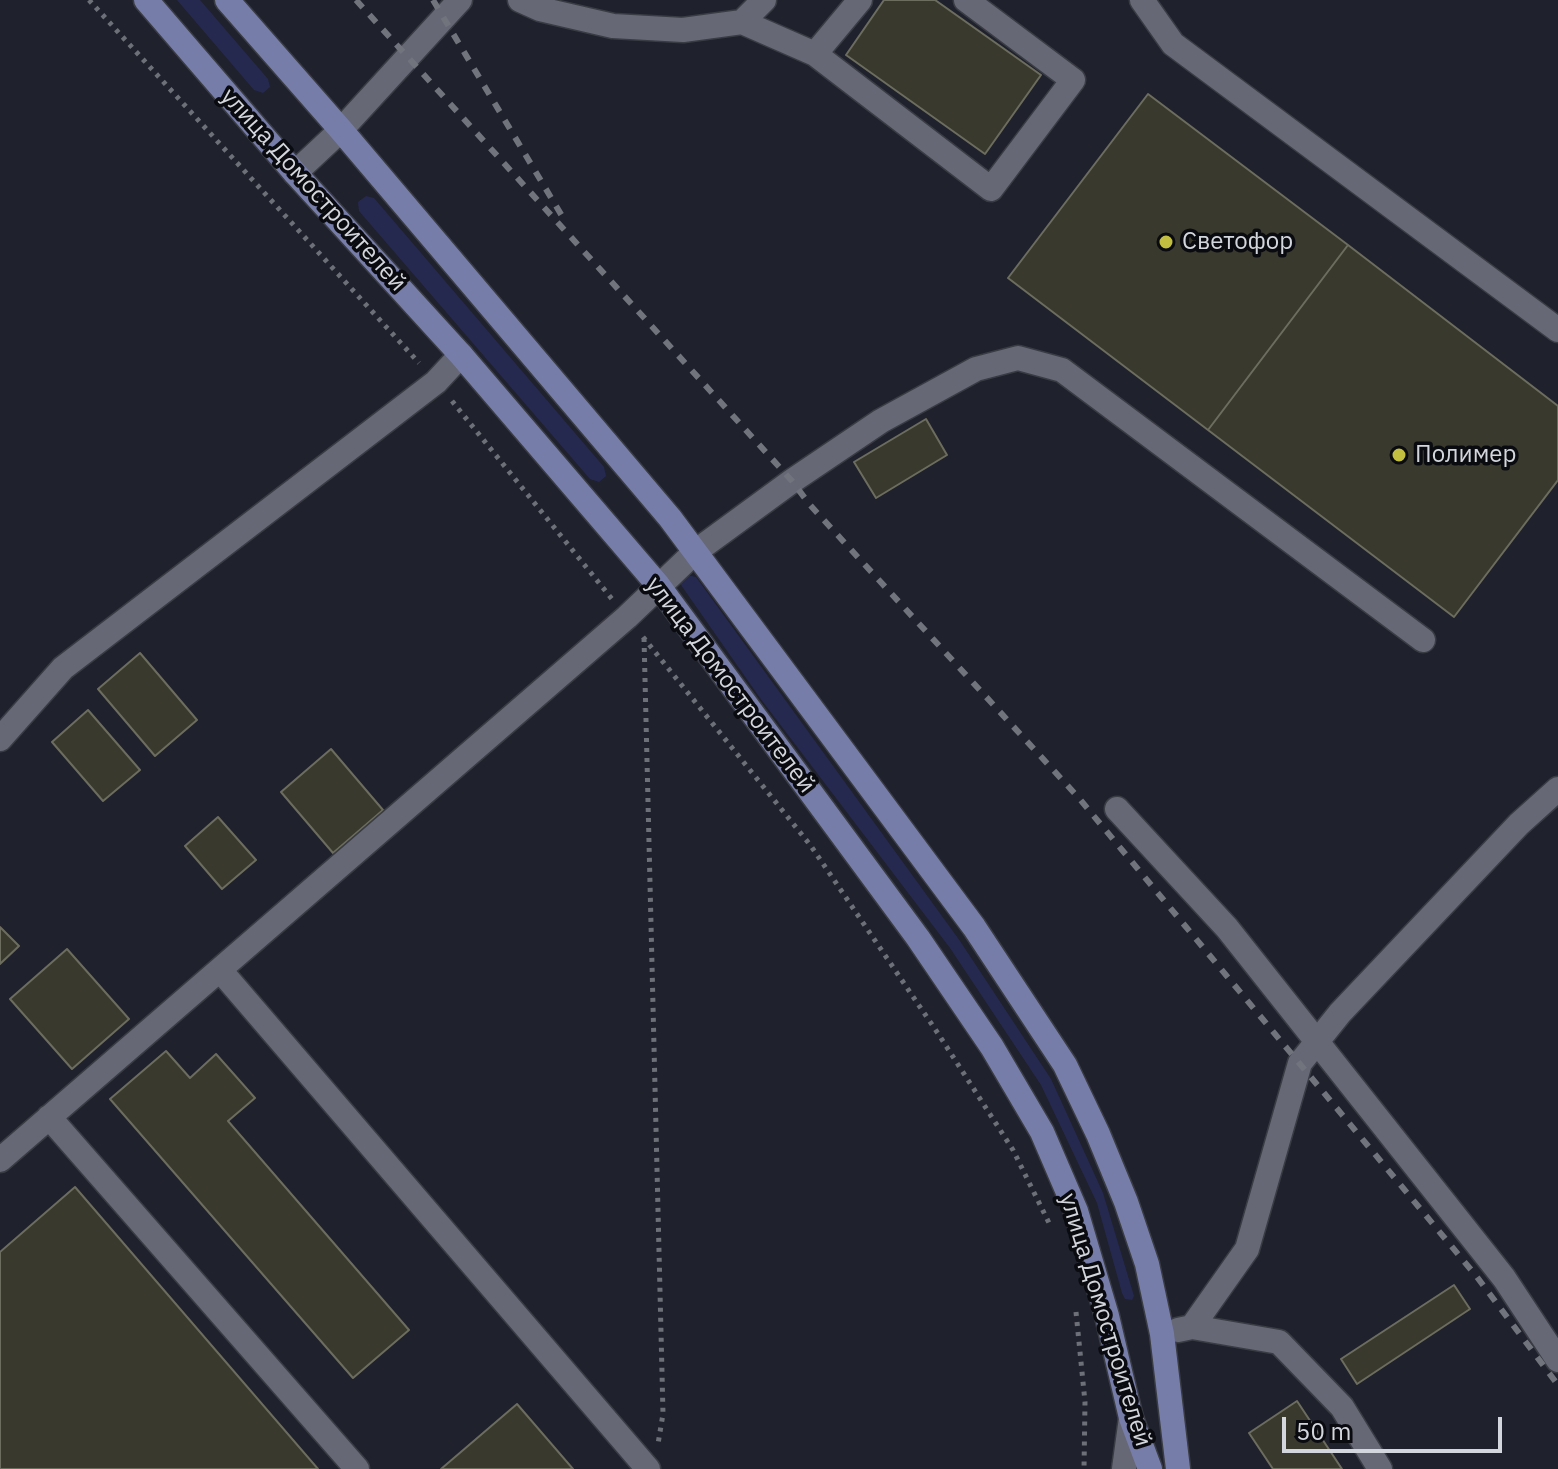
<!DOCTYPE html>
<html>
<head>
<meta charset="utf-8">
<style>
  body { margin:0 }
  #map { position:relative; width:1558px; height:1469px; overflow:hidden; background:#1f212c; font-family:"IBM Plex Sans",sans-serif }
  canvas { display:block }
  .scale { position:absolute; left:1282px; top:1417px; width:220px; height:36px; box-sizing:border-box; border:4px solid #d4d6dd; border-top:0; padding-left:10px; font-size:24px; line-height:28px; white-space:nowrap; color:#d4d6dd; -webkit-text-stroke:6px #0a0b10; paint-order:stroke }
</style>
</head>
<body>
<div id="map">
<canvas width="1558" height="1469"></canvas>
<div class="scale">50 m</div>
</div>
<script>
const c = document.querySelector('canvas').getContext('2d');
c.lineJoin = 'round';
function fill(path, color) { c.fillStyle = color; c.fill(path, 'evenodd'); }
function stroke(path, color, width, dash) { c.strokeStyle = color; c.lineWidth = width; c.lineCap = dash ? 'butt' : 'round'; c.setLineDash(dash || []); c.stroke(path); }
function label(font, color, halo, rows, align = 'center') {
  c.font = font + ' "IBM Plex Sans",sans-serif'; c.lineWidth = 7; c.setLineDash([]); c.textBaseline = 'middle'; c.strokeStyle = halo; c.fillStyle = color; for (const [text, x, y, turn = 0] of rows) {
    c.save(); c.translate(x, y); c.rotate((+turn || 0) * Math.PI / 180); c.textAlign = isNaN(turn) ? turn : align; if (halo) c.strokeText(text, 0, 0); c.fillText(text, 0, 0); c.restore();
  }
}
const green = new Path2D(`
  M177 0H200L268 79 270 87 263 93 254 90Z
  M366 196 374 198 604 467 606 476 599 482 590 479 359 211 358 202Z
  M687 575 696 577 960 941 1051 1079 1103 1193 1134 1296 1132 1300 1125 1299 1122 1293 1097 1203 1041 1085 950 948 760 698 681 585V577Z`);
const building = new Path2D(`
  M884 0H935L1041 75 985 154 846 55Z
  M1148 94 1348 245 1208 430 1008 278Z
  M1348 245 1558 406V480L1454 617 1208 430Z
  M926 419 947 455 876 498 854 462Z
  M140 653 197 720 155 756 98 689Z
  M88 710 140 770 103 801 52 742Z
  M331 749 383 810 333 853 281 792Z
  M218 817 256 860 222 889 185 846Z
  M0 927 19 946 0 964Z
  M67 949 129 1019 72 1069 10 999Z
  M166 1051 190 1078 216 1054 255 1098 228 1121 409 1330 353 1378 110 1099Z
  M75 1187 318 1469H0V1252Z
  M1454 1285 1470 1309 1357 1384 1341 1359Z
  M1297 1401 1342 1469H1273L1249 1433Z
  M517 1404 573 1469H441Z`);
const path = new Path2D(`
  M89 0 419 363
  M452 401 612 599
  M643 637 811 846 939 1035 1013 1150 1051 1227
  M644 638 663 1414 658 1444
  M1076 1312 1085 1402 1084 1469`);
const minor = new Path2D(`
  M520 0 540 9 613 26 683 30 742 22 764 0
  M1142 0 1173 44 1558 330
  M742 22 815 54 991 189 1073 80 966 0
  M815 54 860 0
  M295 173 341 130 460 0
  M0 739 63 668 436 382 461 355
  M1117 809 1227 928 1504 1278 1558 1360
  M220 970 648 1469
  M49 1117 357 1469
  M0 1160 627 617 695 552 792 481 881 421 976 369 1018 358 1062 370 1423 640
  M1192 1327 1247 1249 1300 1063 1340 1013 1519 824 1558 789
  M1178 1330 1192 1327 1279 1342 1342 1407 1380 1469
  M1124 1469 1131 1418`);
const major = new Path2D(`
  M146 0 295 173 461 355 658 585 918 938 992 1047 1042 1132 1076 1211 1107 1316 1131 1418 1150 1469
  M227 0 341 130 670 518 974 927 1065 1065 1098 1134 1126 1202 1147 1264 1162 1334 1178 1469`);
const rail = new Path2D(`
  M356 0 792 481 810 505 1078 797 1477 1277 1558 1385
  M433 0 562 216`);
const markers = [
  [1166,242,8,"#c1be40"],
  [1399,455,8,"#c1be40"]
];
const streetNames = [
  ["улица Домостроителей",313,190,48],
  ["улица Домостроителей",730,685,53],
  ["улица Домостроителей",1105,1320,73]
];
const poiNames = [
  ["Светофор",1182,242],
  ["Полимер",1415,455]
];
fill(green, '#26294f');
fill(building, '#39392d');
stroke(building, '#6c6d5f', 2);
stroke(minor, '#3a3c44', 27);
stroke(major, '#3a3c44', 27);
stroke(path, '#6e7079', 5, [4, 6]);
stroke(minor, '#666875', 24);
stroke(major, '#777da9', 24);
stroke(rail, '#72747d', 6, [10, 10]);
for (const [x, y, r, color] of markers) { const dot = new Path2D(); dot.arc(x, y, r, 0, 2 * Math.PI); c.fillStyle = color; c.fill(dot); stroke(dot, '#0a0b10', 3); }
label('24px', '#d4d6dd', '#0a0b10', streetNames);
label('24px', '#d4d6dd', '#0a0b10', poiNames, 'left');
</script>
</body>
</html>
